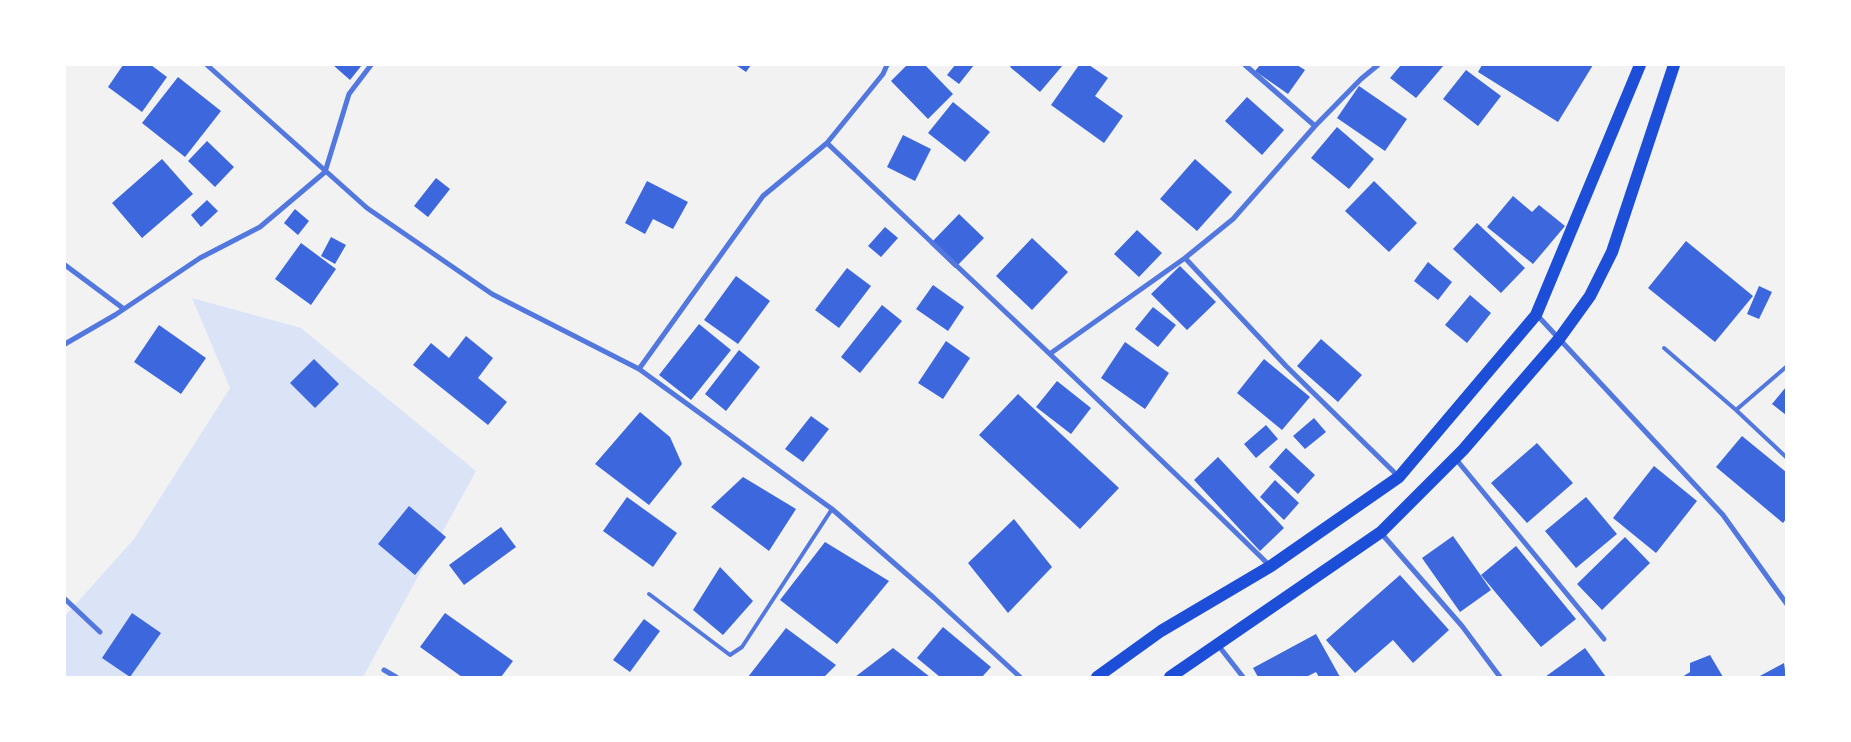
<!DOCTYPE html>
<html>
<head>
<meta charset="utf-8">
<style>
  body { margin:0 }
  #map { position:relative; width:1851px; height:742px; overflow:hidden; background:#f2f2f2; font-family:"Golos Text",sans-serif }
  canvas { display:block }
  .frame { position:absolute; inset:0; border:66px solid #fff; pointer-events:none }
</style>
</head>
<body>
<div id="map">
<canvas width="1851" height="742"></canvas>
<div class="frame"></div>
</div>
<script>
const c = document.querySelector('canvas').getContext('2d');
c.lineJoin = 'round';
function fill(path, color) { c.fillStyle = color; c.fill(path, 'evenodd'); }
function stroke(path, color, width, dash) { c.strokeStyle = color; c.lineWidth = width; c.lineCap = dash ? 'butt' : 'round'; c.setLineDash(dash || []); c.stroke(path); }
const green = new Path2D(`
  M192 298 301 328 476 471 363 677H65V616L134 539 230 388Z`);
const building = new Path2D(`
  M123 65H151L167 77 142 112 108 87Z
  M333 65H362L350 80Z
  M736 65H751L746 72Z
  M907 65H925L953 94 928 119 891 81Z
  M955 65H974L959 84 947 75Z
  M1012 65H1063L1040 92 1010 67Z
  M1079 65H1089L1108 78 1095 96 1123 116 1104 143 1051 105Z
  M1260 65H1297L1305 70 1288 94 1255 71Z
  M1401 65H1444L1416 98 1390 78Z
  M1482 65H1593L1558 122 1478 72Z
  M1466 70 1501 96 1478 126 1443 99Z
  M178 77 221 111 185 157 142 123Z
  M1359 86 1407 119 1385 151 1337 118Z
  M1247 97 1284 130 1262 155 1225 121Z
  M953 102 990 132 965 162 928 133Z
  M1337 127 1374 159 1349 189 1311 158Z
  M903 135 931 149 915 181 887 167Z
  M207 141 234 167 215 187 188 161Z
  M162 159 193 194 142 238 112 203Z
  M1195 159 1232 192 1197 231 1160 199Z
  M436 178 450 189 428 217 414 206Z
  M647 181 688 202 673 229 653 219 645 234 625 223Z
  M1374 181 1417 223 1389 252 1345 211Z
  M1513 196 1532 212 1539 205 1565 226 1533 264 1487 227Z
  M207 200 218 211 201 227 191 215Z
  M295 209 309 221 298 235 284 223Z
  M959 214 984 238 955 268 930 244Z
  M1477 223 1525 268 1501 293 1453 249Z
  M885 227 898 238 881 257 868 246Z
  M1137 230 1162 253 1139 277 1114 254Z
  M331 237 346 245 335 264 321 256Z
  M1032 238 1068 272 1032 310 996 276Z
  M1686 241 1753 296 1715 342 1648 288Z
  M301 243 336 269 311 305 275 279Z
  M1428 262 1452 282 1438 300 1414 281Z
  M1180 266 1216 302 1187 330 1151 294Z
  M847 268 871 286 839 328 815 310Z
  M736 276 770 301 738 344 704 320Z
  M933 285 964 307 948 331 916 309Z
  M1759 286 1772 292 1759 319 1747 314Z
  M1470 295 1491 313 1467 343 1445 325Z
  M882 305 902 321 860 373 841 357Z
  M1153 307 1176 325 1158 347 1135 329Z
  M699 324 731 350 691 400 659 375Z
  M159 325 206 358 181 394 134 362Z
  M466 336 493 358 478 378 507 402 488 425 413 365 431 343 449 358Z
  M1321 339 1362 375 1338 402 1297 366Z
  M946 341 970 358 943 399 918 383Z
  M1125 342 1169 373 1145 409 1101 378Z
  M739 350 760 367 726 411 705 394Z
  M314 359 339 384 315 408 290 383Z
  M1264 359 1310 397 1282 430 1237 393Z
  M1057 381 1091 408 1071 434 1036 407Z
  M1786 387V415L1772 404Z
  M1018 394 1119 488 1080 529 979 435Z
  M640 412 670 437 682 464 649 505 595 464Z
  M811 416 829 429 803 462 785 449Z
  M1314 418 1326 432 1305 449 1293 436Z
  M1266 425 1278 439 1256 458 1244 444Z
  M1742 436 1786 472V519L1783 523 1716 467Z
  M1537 443 1573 483 1527 523 1491 483Z
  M1286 448 1315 475 1298 494 1269 467Z
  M1218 457 1284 528 1260 551 1194 480Z
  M1654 466 1697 501 1656 553 1613 518Z
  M743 477 796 509 769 551 711 507Z
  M1275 480 1299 503 1284 520 1260 497Z
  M627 497 677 533 653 567 603 531Z
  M1586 497 1617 534 1576 568 1545 531Z
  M409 506 446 537 415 575 378 544Z
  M1014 519 1052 567 1008 613 968 563Z
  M501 527 516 547 464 585 449 565Z
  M1453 536 1491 590 1460 612 1422 558Z
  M1625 537 1650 563 1602 610 1577 584Z
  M825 542 889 581 837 644 780 600Z
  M1516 546 1576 619 1541 647 1481 575Z
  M720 567 753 601 723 635 693 610Z
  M1400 575 1449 630 1413 663 1393 640 1355 673 1326 640Z
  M132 613 161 633 130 677 102 658Z
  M445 613 513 661 501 677H462L420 647Z
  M644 619 660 631 630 672 613 660Z
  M943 627 991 667 982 677H940L917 658Z
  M786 628 836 665 824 677H748Z
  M1316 634 1340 677H1319L1316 672 1306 677H1258L1253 668Z
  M893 648 930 677H855Z
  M1585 648 1606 677H1545Z
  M1710 655 1723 677H1682L1690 672V663Z
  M1784 663 1786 677H1758Z`);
const service = new Path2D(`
  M1664 348 1736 410 1786 367
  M1736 410 1786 457
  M649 594 730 655 742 647 832 509`);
const minor = new Path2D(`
  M207 65 367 208 492 294 639 369 832 509 934 598 1020 677
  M1245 65 1315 126
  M827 143C975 284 1125 423 1270 566
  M1185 258 1286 366 1399 477
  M65 265 124 309
  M1537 315 1723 515 1786 603
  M65 344 115 315 200 258 260 227 325 172 349 94 371 65
  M1051 353 1185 258 1233 219 1315 126 1361 79 1378 65
  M639 369 763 196 827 143 883 74 887 65
  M1455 458 1604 639
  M1381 533 1462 626 1500 677
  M65 599 100 632
  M1218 645 1243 677
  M384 670 396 677`);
const primary = new Path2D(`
  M1097 677 1161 631 1271 566 1399 477 1536 315 1640 65
  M1170 677 1381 532 1463 450 1559 339 1590 296 1612 252 1674 65`);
fill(green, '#dbe4f7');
fill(building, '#3d67dc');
stroke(service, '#5277de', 4);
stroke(minor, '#5277de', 5);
stroke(primary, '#1d4ed8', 12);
</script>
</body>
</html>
